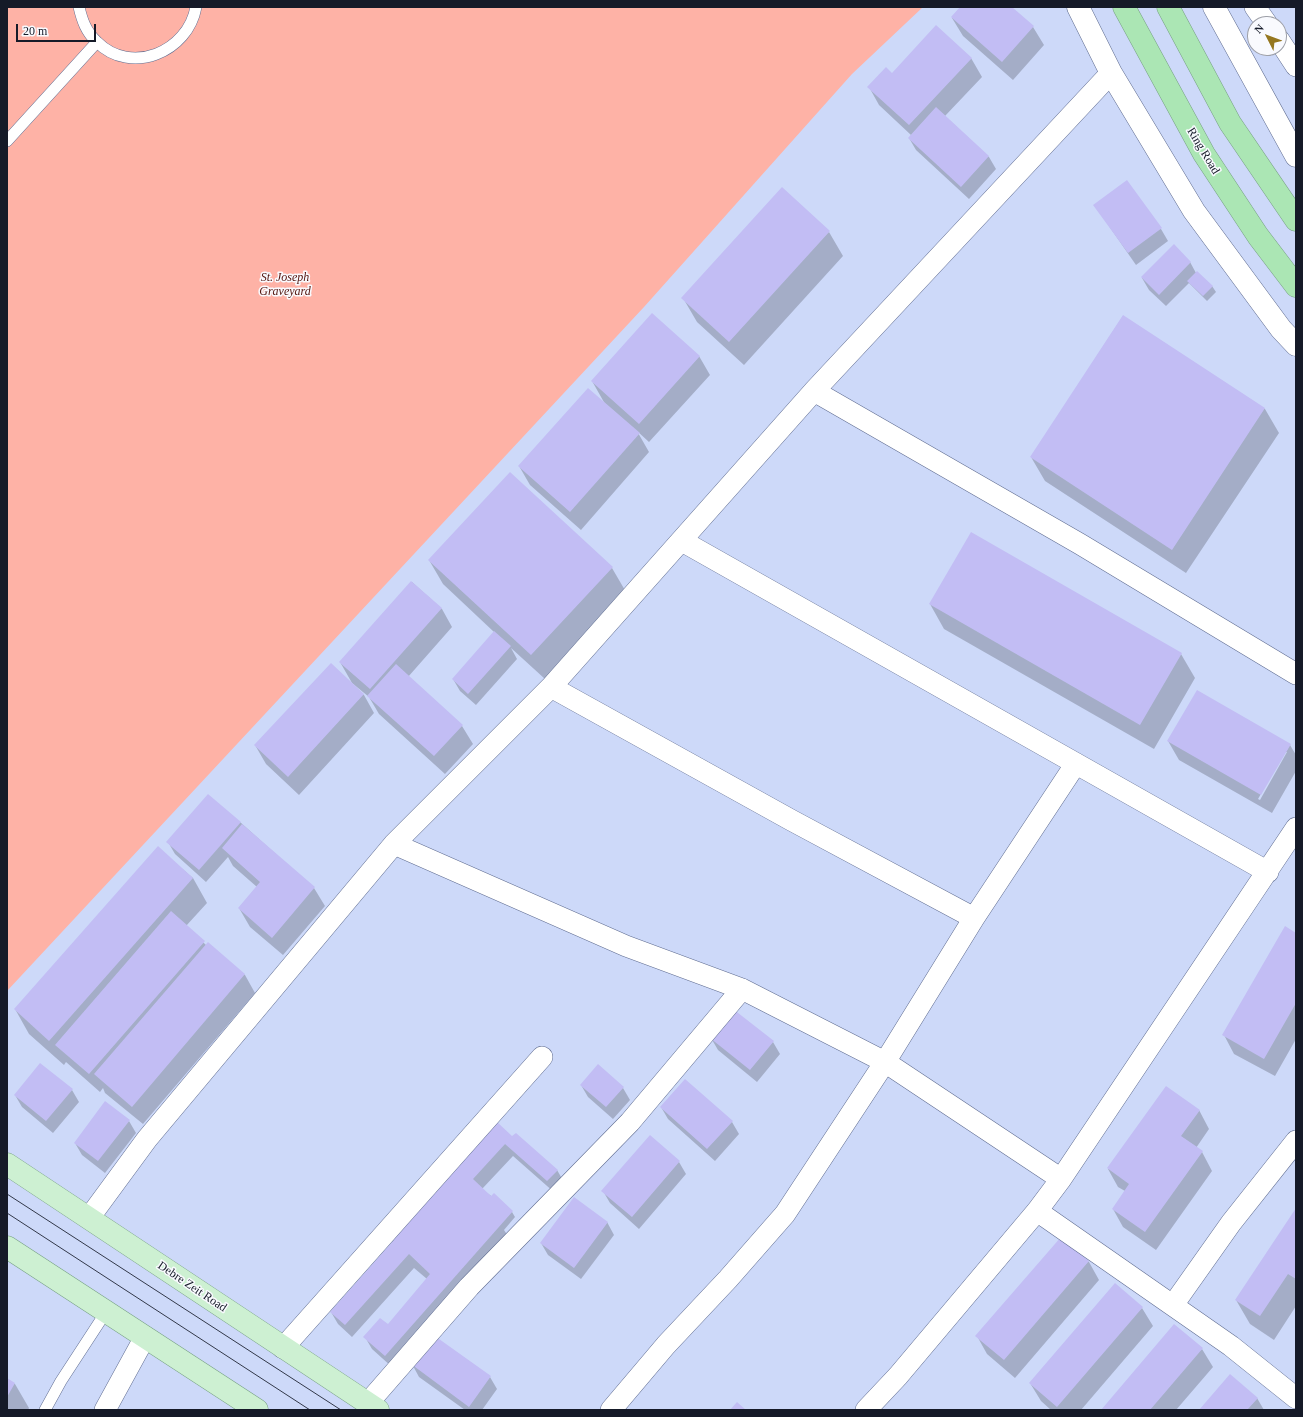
<!DOCTYPE html>
<html>
<head>
<meta charset="utf-8">
<style>
  body { margin:0 }
  #map { position:relative; width:1303px; height:1417px; overflow:hidden; background:#cdd9f9; font-family:"Times New Roman",serif }
  canvas { display:block }
  .frame { position:absolute; inset:0; border:8px solid #151a28; pointer-events:none }
  .north { position:absolute; left:1247px; top:16px; width:40px; height:40px; box-sizing:border-box; background:#f9fafe; border:1px solid #9ea0a8; border-radius:50%; rotate:312deg; font-size:11px; font-weight:700; line-height:16px; text-align:center; color:#151a28 }
  .north::after { content:''; display:block; margin:auto; width:14px; height:18px; background:#95771f; clip-path:polygon(50% 0,100% 100%,50% 72%,0 100%) }
  .scale { position:absolute; left:16px; top:24px; width:80px; height:18px; box-sizing:border-box; border:2px solid #151a28; border-top:0; padding-left:5px; font-size:12px; line-height:14px; white-space:nowrap; color:#151a28; -webkit-text-stroke:3px #f9fafe; paint-order:stroke }
</style>
</head>
<body>
<div id="map">
<canvas width="1303" height="1417"></canvas>
<div class="frame"></div>
<div class="north">N</div>
<div class="scale">20 m</div>
</div>
<script>
const c = document.querySelector('canvas').getContext('2d');
c.lineJoin = 'round';
function fill(path, color) { c.fillStyle = color; c.fill(path, 'evenodd'); }
function stroke(path, color, width, dash) { c.strokeStyle = color; c.lineWidth = width; c.lineCap = dash ? 'butt' : 'round'; c.setLineDash(dash || []); c.stroke(path); }
function label(font, color, halo, rows, align = 'center') {
  c.font = font + ' "Times New Roman",serif'; c.lineWidth = 3; c.setLineDash([]); c.textBaseline = 'middle'; c.strokeStyle = halo; c.fillStyle = color; for (const [text, x, y, turn = 0] of rows) {
    c.save(); c.translate(x, y); c.rotate((+turn || 0) * Math.PI / 180); c.textAlign = isNaN(turn) ? turn : align; if (halo) c.strokeText(text, 0, 0); c.fillText(text, 0, 0); c.restore();
  }
}
const green = new Path2D(`
  M7 7H923L852 74 644 307 7 991Z`);
const shadow = new Path2D(`
  M961 7H1010L1033 27 1044 45 1013 80 963 36 952 18Z
  M971 58 982 77 945 116 989 157 996 169 969 199 916 150 909 138 911 135 879 105 869 87 892 74Z
  M1095 206 1161 229 1168 241 1136 265Z
  M829 232 843 256 744 365 697 322 683 298Z
  M1190 262 1196 273 1212 286 1216 292 1207 301 1189 283 1166 306 1149 290 1142 278Z
  M1123 316 1265 409 1279 433 1186 573 1045 481 1031 457Z
  M699 356 710 375 649 442 637 431 649 452 581 530 530 485 519 466 605 404 592 381Z
  M429 560 612 568 626 592 545 679 511 648 517 659 476 705 460 691 453 679 494 632 443 584Z
  M412 582 442 609 452 627 408 677 462 726 473 744 445 774 379 714 369 697 352 683 340 662Z
  M930 604 1181 654 1195 678 1154 749 944 629Z
  M331 664 364 695 374 713 299 795 266 764 255 745Z
  M1168 741 1290 745 1296 755V771L1272 813 1179 760ZM1285 752H1287L1260 800 1258 799Z
  M240 822 314 888 325 906 283 955 250 927 239 908 257 887 233 866 228 857 206 882 175 854 168 842Z
  M158 848 193 878 207 903 186 926 206 945 208 943 245 975 255 993 143 1124 105 1093 103 1088 100 1092 66 1062 64 1065 29 1034 15 1009Z
  M1296 934V1039L1275 1076 1234 1054 1224 1035Z
  M711 1038 773 1042 780 1054 757 1082 718 1050Z
  M581 1085 623 1088 630 1100 613 1119 588 1097Z
  M72 1090 79 1102 53 1133 22 1107 15 1095Z
  M661 1107 732 1122 739 1134 715 1161 668 1119Z
  M1199 1110 1209 1129 1196 1148 1202 1152 1212 1171 1156 1250 1123 1227 1113 1209 1125 1191 1118 1187 1108 1169Z
  M129 1121 136 1133 105 1173 82 1155 75 1143Z
  M650 1136 679 1162 686 1174 639 1229 610 1203 603 1191Z
  M512 1138 557 1170 564 1182 555 1193 513 1156 482 1189 512 1212 515 1217 504 1230 512 1242 392 1367 372 1349 365 1337 388 1325 427 1279 414 1268 352 1337 338 1324 331 1312 393 1243 390 1237Z
  M1296 1210V1306L1274 1340 1250 1324 1236 1300Z
  M607 1222 614 1235 581 1279 548 1255 541 1243Z
  M1061 1238 1089 1262 1099 1280 1015 1378 987 1354 977 1336Z
  M1142 1308 1153 1326 1081 1410H1051L1041 1401 1030 1383Z
  M1202 1349 1213 1367 1176 1410H1102Z
  M412 1364 490 1377 497 1389 482 1410H465L419 1377Z
  M7 1379 15 1384 29 1408 28 1410H7Z
  M1257 1398 1264 1410H1200Z`);
const building = new Path2D(`
  M960 7H1012L1034 26 1002 62 951 17Z
  M936 25 972 58 909 125 867 87 886 67 892 73Z
  M936 107 989 156 961 187 908 138Z
  M1127 180 1162 228 1128 253 1093 205Z
  M782 187 830 231 729 342 681 298Z
  M1174 244 1191 262 1159 295 1141 277Z
  M1197 271 1213 286 1203 296 1187 281Z
  M652 313 700 356 639 424 591 381Z
  M1123 315 1265 408 1172 550 1030 457Z
  M588 388 640 433 570 512 518 466Z
  M510 472 613 567 531 655 428 560Z
  M971 532 1182 653 1140 725 929 604Z
  M411 581 442 608 370 689 339 662Z
  M494 631 511 646 468 694 452 679Z
  M331 663 364 694 288 777 254 745Z
  M396 664 463 725 434 756 367 696Z
  M1197 690 1291 744 1261 795 1167 741Z
  M208 794 241 822 199 870 166 842Z
  M242 824 315 887 272 938 238 908 260 882 222 848Z
  M158 846 193 878 49 1041 14 1009Z
  M171 911 205 941 89 1074 55 1045Z
  M1285 926 1296 933V1003L1264 1059 1222 1035Z
  M208 942 245 974 132 1107 94 1074Z
  M733 1009 774 1041 750 1070 710 1038Z
  M40 1063 73 1089 46 1121 14 1095Z
  M598 1064 624 1087 606 1107 580 1085Z
  M685 1079 733 1121 707 1149 660 1107Z
  M1166 1086 1200 1110 1181 1136 1203 1151 1145 1232 1112 1209 1129 1184 1107 1168Z
  M105 1101 130 1120 98 1161 74 1143Z
  M496 1121 512 1136 516 1133 558 1170 547 1181 505 1144 473 1179 491 1196 494 1193 513 1211 385 1356 363 1337 380 1318 388 1324 430 1274 409 1254 345 1325 330 1312 394 1240 389 1237Z
  M650 1135 680 1161 632 1217 601 1191Z
  M574 1197 608 1222 574 1268 540 1243Z
  M1296 1208V1279L1288 1274 1260 1316 1235 1300Z
  M1061 1237 1089 1261 1004 1360 975 1336Z
  M1115 1283 1143 1307 1057 1407 1029 1383Z
  M1174 1324 1203 1348 1150 1410H1101Z
  M432 1334 491 1376 469 1407 411 1364Z
  M1230 1374 1258 1398 1247 1410H1199Z
  M7 1378 15 1383 7 1397Z
  M737 1402 746 1410H730Z`);
const lane = new Path2D(`
  M79 7C82 20 86 32 97 42 131 76 188 52 196 7
  M7 141 97 42
  M45 1410 61 1381 106 1312`);
const street = new Path2D(`
  M1255 7 1267 24
  M1279 40 1296 66
  M814 391 1080 544 1296 674
  M682 541 1268 872
  M551 687 791 820 974 918
  M394 844 626 946 742 989 885 1062 1061 1179
  M1037 1211 1231 1346 1296 1398
  M89 1218 147 1139 394 844 551 687 814 391 1111 73
  M1173 1305 1231 1223 1296 1141
  M283 1348 542 1057
  M368 1403 469 1287 630 1122 742 989
  M105 1410 145 1337
  M611 1410 666 1345 728 1279 785 1214 885 1062 974 918 1075 765
  M866 1410 898 1376 1037 1211 1061 1179 1296 828`);
const secondary = new Path2D(`
  M1078 7 1111 73 1194 211 1281 329 1296 345
  M1214 7 1296 156`);
const primary = new Path2D(`
  M7 1164 378 1410
  M7 1247 257 1410`);
const highway = new Path2D(`
  M1124 7 1204 154 1258 236 1296 286
  M1168 7 1230 123 1296 220`);
const tram = new Path2D(`
  M7 1194 341 1410
  M7 1213 310 1410`);
const streetNames = [
  ["Ring Road",1203,151,59],
  ["Debre Zeit Road",192,1287,34]
];
const parkNames = [
  ["St. Joseph",285,278],
  ["Graveyard",285,292]
];
fill(green, '#feb2a6');
fill(shadow, '#0003');
fill(building, '#c2bdf4');
stroke(lane, '#5f6c90', 12);
stroke(street, '#5f6c90', 22);
stroke(secondary, '#5f6c90', 23);
stroke(primary, '#769f83', 23);
stroke(highway, '#769f83', 23);
stroke(lane, '#fff', 11);
stroke(street, '#fff', 21);
stroke(secondary, '#fff', 22);
stroke(primary, '#cdf0d2', 22);
stroke(highway, '#abe6b4', 22);
stroke(tram, '#323849', 1);
label('12px', '#151a28', '#f9fafe', streetNames);
label('italic 12px', '#53130d', '#f9fafe', parkNames);
</script>
</body>
</html>
